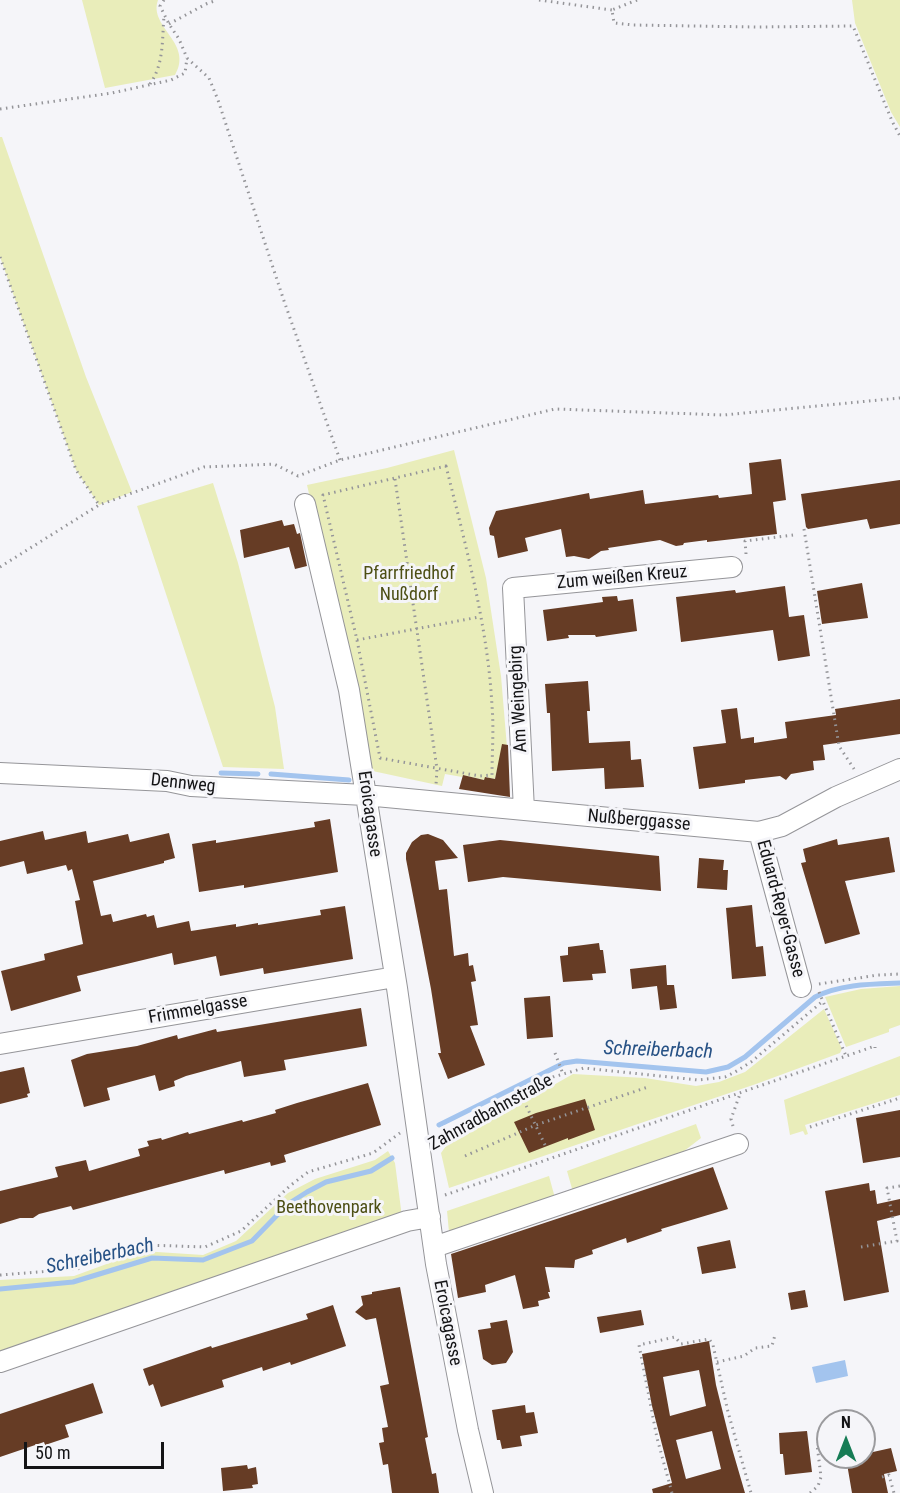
<!DOCTYPE html>
<html>
<head>
<meta charset="utf-8">
<style>
  body { margin:0 }
  #map { position:relative; width:900px; height:1493px; overflow:hidden; background:#f5f5f9; font-family:"Roboto Condensed",sans-serif }
  canvas { display:block }
  .north { position:absolute; left:816px; top:1409px; width:60px; height:60px; box-sizing:border-box; background:#f5f5f9; border:2px solid #9b9b9e; border-radius:50%; rotate:0deg; font-size:16px; font-weight:700; line-height:24px; text-align:center; color:#141416 }
  .north::after { content:''; display:block; margin:auto; width:21px; height:27px; background:#167c55; clip-path:polygon(50% 0,100% 100%,50% 72%,0 100%) }
  .scale { position:absolute; left:24px; top:1442px; width:140px; height:27px; box-sizing:border-box; border:3px solid #141416; border-top:0; padding-left:8px; font-size:18px; line-height:21px; white-space:nowrap; color:#141416; -webkit-text-stroke:4px #f5f5f9; paint-order:stroke }
</style>
</head>
<body>
<div id="map">
<canvas width="900" height="1493"></canvas>
<div class="north">N</div>
<div class="scale">50 m</div>
</div>
<script>
const c = document.querySelector('canvas').getContext('2d');
c.lineJoin = 'round';
function fill(path, color) { c.fillStyle = color; c.fill(path, 'evenodd'); }
function stroke(path, color, width, dash) { c.strokeStyle = color; c.lineWidth = width; c.lineCap = dash ? 'butt' : 'round'; c.setLineDash(dash || []); c.stroke(path); }
function label(font, color, halo, rows, align = 'center') {
  c.font = font + ' "Roboto Condensed",sans-serif'; c.lineWidth = 6; c.setLineDash([]); c.textBaseline = 'middle'; c.strokeStyle = halo; c.fillStyle = color; for (const [text, x, y, turn = 0] of rows) {
    c.save(); c.translate(x, y); c.rotate((+turn || 0) * Math.PI / 180); c.textAlign = isNaN(turn) ? turn : align; if (halo) c.strokeText(text, 0, 0); c.fillText(text, 0, 0); c.restore();
  }
}
const green = new Path2D(`
  M82 0H158C148 27 194 43 175 75L105 88Z
  M852 0H900V127L891 112 855 23Z
  M0 137H2L86 377 132 492 99 505 76 470 0 257Z
  M454 450 486 578 501 676 509 771 497 770 495 779 486 777 484 780 463 775 462 777 445 774 442 786 368 770 340 629 307 485 387 468Z
  M213 483 238 563 275 707 284 769 223 767 137 506Z
  M900 986V1025L889 1029V1032L846 1047 825 997 861 989Z
  M824 1009 842 1049 840 1053 756 1084 449 1188 441 1153 446 1146 573 1074 645 1078 696 1086 719 1082 745 1072Z
  M900 1056V1095L805 1125 808 1134 805 1135 803 1131 790 1135 784 1100Z
  M696 1124 701 1138 675 1158 573 1192 567 1171Z
  M388 1151 395 1163 402 1217 0 1355V1280L74 1276 142 1251 203 1255 236 1241 288 1193 315 1179 375 1160Z
  M549 1176 555 1198 449 1232 447 1211Z`);
const water = new Path2D(`
  M845 1360 848 1376 816 1383 812 1367Z`);
const stream = new Path2D(`
  M221 773 258 774
  M271 774 349 780
  M439 1125 564 1063 577 1061 706 1072 728 1067 745 1057 815 997C840 984 872 984 900 983
  M0 1289 73 1282 152 1258 203 1260 252 1241 288 1204 307 1192 326 1182 371 1171 392 1158`);
const building = new Path2D(`
  M781 459 786 500 773 502 777 534 707 542V540L684 543 683 545 676 546 660 540 608 548 609 550 601 551 589 559 574 556 566 557 561 529 525 538 528 551 498 558 494 536 490 535 489 528 496 511 589 493 590 499 643 490 645 504 718 495 719 498 752 494 749 463Z
  M900 480V524L870 529 867 519 808 529 806 527 801 494Z
  M282 520 284 526 294 524 297 534 300 533 307 566 295 569 289 547 244 558 240 530Z
  M862 583 868 618 822 624 817 591Z
  M785 586 789 617 804 615 810 656 778 661 773 630 681 642 676 597 735 590 736 593Z
  M617 596 618 601 633 599 637 631 596 637 595 635H568L569 638 547 641 543 610 603 602 602 597Z
  M588 681 590 711H587L589 743 630 741 631 760 641 759 644 787 605 789 604 768 552 771 550 713H547L545 684Z
  M900 699V734L823 745 825 760 813 761 814 770 791 774 786 780 780 776 745 780V783L699 789 693 747 726 743 721 710 737 708 741 739 754 737V743L787 738 785 722 836 715 835 709Z
  M502 744 508 745 510 797 459 789 463 775 484 780 485 777 495 779Z
  M330 819 338 872 244 888V885L199 892 192 844 216 840V843L315 827 314 822Z
  M43 831 45 840 86 831 88 843 128 834 130 842 169 833 175 858 164 861V863L93 881 101 916 111 914 113 922 146 914 147 917 154 915 157 928 189 921 191 931 236 924V927L258 923V925L321 915 320 910 345 906 353 959 264 974 263 968 220 976 216 956 174 965 172 953 77 976 81 991 11 1011 1 971 45 960 44 954 83 944 75 901 80 900 72 869 68 871 66 865 27 874 24 861 0 867V841Z
  M428 834 443 840 458 858 435 861 439 890 447 889 454 956 468 953 469 966 473 965 476 981 471 982 478 1025 470 1026 485 1065 448 1079 438 1053H441L431 989 406 859V853L412 842 421 835Z
  M889 837 895 872 845 881 860 934 825 944 801 863 806 862 803 849 837 839 838 845Z
  M500 840 659 856 661 891 503 877 468 882 463 845Z
  M699 858 724 860 723 870H728L727 890 697 888Z
  M752 905 756 947 763 946 766 976 732 979 726 908Z
  M599 943 600 950H603L606 973 592 974 593 980 563 982 560 956 568 955V947Z
  M666 965 667 985H662H674L677 1008 660 1010 657 986 632 989 630 969Z
  M550 996 553 1037 527 1039 524 998Z
  M361 1008 367 1046 284 1060 286 1070 244 1077 241 1061 186 1076 174 1081 175 1086 159 1091 155 1075 107 1088 110 1100 84 1107 71 1060 87 1054 137 1046 177 1035 178 1039 216 1029 217 1032Z
  M24 1067 30 1093 27 1094 28 1097 0 1104V1072Z
  M368 1083 381 1125 284 1155 286 1162 271 1166 270 1162 225 1174 224 1170 73 1210 71 1206 39 1214 33 1218H20L0 1224V1191L58 1177 55 1167 86 1160 89 1171 140 1156 138 1149 149 1146 147 1141 161 1138 162 1140 188 1132 189 1134 242 1120 243 1122 276 1113 275 1110 297 1103Z
  M585 1099 595 1130 568 1140V1138L529 1153 514 1122 536 1113Z
  M900 1110V1157L863 1163 856 1118Z
  M713 1167 728 1209 661 1229 662 1231 627 1243 626 1238 592 1250 593 1254 575 1260 574 1268 545 1267 550 1292H548L550 1298 538 1301 539 1306 523 1309 515 1275 485 1285 486 1292 458 1298 451 1254Z
  M869 1183 870 1191 875 1190 877 1204 900 1199V1215L877 1221 889 1292 844 1301 825 1191Z
  M730 1240 736 1268 702 1274 697 1247Z
  M400 1287 428 1437 425 1438 432 1474 436 1473 439 1493H392L388 1464 383 1465 379 1443 384 1442 382 1428 388 1427 380 1386 389 1384 376 1318 366 1320 355 1312 363 1305 361 1296 372 1294V1292Z
  M805 1290 808 1307 791 1310 788 1293Z
  M333 1305 346 1346 291 1365 290 1362 263 1371 262 1367 222 1380 224 1387 161 1407 153 1384 149 1386 143 1369 211 1346 212 1348 308 1319 306 1314Z
  M641 1310 644 1325 600 1333 597 1317Z
  M507 1320 513 1352 506 1363 492 1365 483 1359 478 1330 491 1328 490 1323Z
  M709 1341 716 1385 731 1445 745 1493H653L652 1489 672 1483 652 1406 642 1354ZM699 1370 706 1406 670 1416 663 1377ZM712 1431 721 1469 686 1479 676 1440Z
  M93 1383 103 1413 65 1425 69 1437 45 1445 44 1442 0 1457V1414Z
  M525 1405 526 1413 534 1412 538 1433 520 1436 522 1446 502 1449 500 1440H497L492 1410Z
  M807 1431 812 1472 785 1475 783 1454H780L779 1433Z
  M891 1448 897 1471 884 1474 888 1493H852L846 1458 864 1457V1454Z
  M247 1465 248 1469 256 1467 258 1484 252 1485 253 1488 223 1491 221 1468Z`);
const path = new Path2D(`
  M164 0 160 6 169 24 179 39 187 58 209 78 218 100 283 298 340 460
  M539 0 612 10
  M637 0 612 10 614 23 633 25 756 27 853 26 892 121 900 136
  M169 24 206 4 217 0
  M150 84C164 64 162 40 164 16
  M0 109 112 93 171 80 185 73 187 58
  M0 257 76 470 99 505
  M446 466C465 543 488 627 492 706 494 729 492 752 492 775L480 776 380 758 357 640 323 495Z
  M395 479 437 769 436 785
  M804 529 839 746 854 769
  M746 554 745 541 793 535
  M0 567 99 505 204 467 274 464 298 476 340 460 555 409 724 415 900 398
  M357 640 479 617
  M819 984 878 975 900 974
  M819 992 846 1056
  M555 1053 563 1074
  M521 1095 546 1147
  M733 1126 731 1119 740 1094
  M810 1127 900 1098
  M438 1142 553 1077 584 1068 698 1080 725 1077 735 1072 751 1062 823 1001
  M465 1156 536 1125 648 1087
  M445 1195 875 1046V1048
  M861 1247 897 1241 887 1188 900 1186
  M0 1275 77 1269 146 1245 205 1247 241 1231 291 1185 308 1172 373 1153 400 1133
  M717 1362 744 1356 755 1348 772 1346 775 1335
  M855 1421 857 1419
  M882 1477 889 1475 894 1493
  M672 1493 657 1438 639 1345 675 1337 681 1344 709 1339 713 1345 728 1412 751 1493
  M810 1493 818 1486 821 1477 817 1444 823 1439 828 1438`);
const minor = new Path2D(`
  M305 504 349 690 397 988 436 1264 468 1430 483 1493
  M0 773 167 781 191 786 365 795 759 832 782 826 836 797 900 769
  M524 810 513 588 732 567
  M759 832 801 987
  M0 1044 395 977
  M434 1247 738 1144
  M0 1362 407 1221 430 1217`);
const parkNames = [
  ["Pfarrfriedhof",409,574],
  ["Nußdorf",409,595],
  ["Beethovenpark",329,1208]
];
const streetNames = [
  ["Zum weißen Kreuz",622,578,-5],
  ["Am Weingebirg",519,699,-93],
  ["Dennweg",183,784,6],
  ["Eroicagasse",369,814,82],
  ["Nußberggasse",639,821,5],
  ["Eduard-Reyer-Gasse",780,909,75],
  ["Frimmelgasse",198,1010,-10],
  ["Zahnradbahnstraße",491,1113,-29],
  ["Eroicagasse",447,1323,79]
];
const waterNames = [
  ["Schreiberbach",658,1051,2],
  ["Schreiberbach",100,1257,-12]
];
fill(green, '#e9edba');
fill(water, '#a3c4ee');
stroke(stream, '#a3c4ee', 5);
fill(building, '#663c25');
stroke(minor, '#959599', 22);
stroke(path, '#959599', 3, [1.5, 4.5]);
stroke(minor, '#fff', 20);
label('18px', '#4d4f14', '#f5f5f9', parkNames);
label('18px', '#141416', '#f5f5f9', streetNames);
label('italic 20px', '#265185', '#f5f5f9', waterNames);
</script>
</body>
</html>
